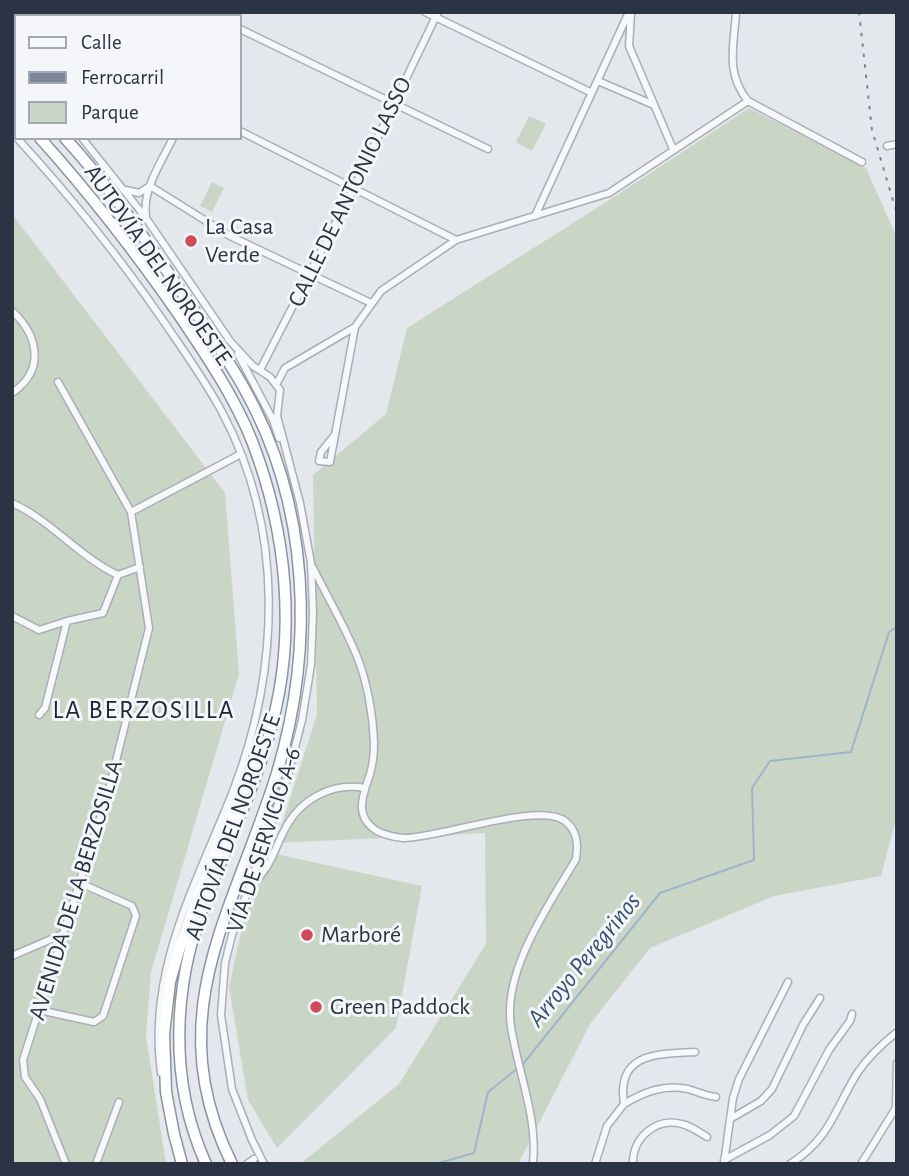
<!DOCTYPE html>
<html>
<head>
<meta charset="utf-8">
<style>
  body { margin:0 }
  #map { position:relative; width:909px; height:1176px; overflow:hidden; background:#e4e7ec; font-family:"Alegreya Sans",sans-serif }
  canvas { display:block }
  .frame { position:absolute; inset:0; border:14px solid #2b3445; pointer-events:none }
  .legend { position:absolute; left:14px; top:14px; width:228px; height:126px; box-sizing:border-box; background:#f4f6f9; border:2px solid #a4a8b1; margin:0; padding:9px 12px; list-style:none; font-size:21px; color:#2b3445 }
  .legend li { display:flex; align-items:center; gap:14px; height:35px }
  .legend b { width:35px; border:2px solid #a4a8b1 }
</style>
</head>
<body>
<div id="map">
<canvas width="909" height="1176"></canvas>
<div class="frame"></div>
<ul class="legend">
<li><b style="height:9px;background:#f7f8fa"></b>Calle</li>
<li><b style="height:9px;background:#7d8696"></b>Ferrocarril</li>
<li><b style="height:19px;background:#c9d6c5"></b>Parque</li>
</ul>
</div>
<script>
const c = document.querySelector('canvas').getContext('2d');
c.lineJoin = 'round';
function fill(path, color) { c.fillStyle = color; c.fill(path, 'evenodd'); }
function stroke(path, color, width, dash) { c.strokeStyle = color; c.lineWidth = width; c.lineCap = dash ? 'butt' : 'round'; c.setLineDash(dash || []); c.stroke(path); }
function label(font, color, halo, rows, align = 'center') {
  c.font = font + ' "Alegreya Sans",sans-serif'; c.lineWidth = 6; c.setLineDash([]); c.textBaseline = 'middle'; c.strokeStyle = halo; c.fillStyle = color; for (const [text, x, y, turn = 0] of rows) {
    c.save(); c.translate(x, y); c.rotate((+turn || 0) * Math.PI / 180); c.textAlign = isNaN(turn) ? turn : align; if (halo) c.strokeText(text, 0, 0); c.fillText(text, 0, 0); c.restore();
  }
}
const green = new Path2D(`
  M749 108 866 168 897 238V815L881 876 774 896 650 948 590 1024 518 1164H300L399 1084 486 944 485 833 276 843 317 714 313 475 386 414 407 328 611 199Z
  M529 116 546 124 532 151 516 142Z
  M212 182 224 188 212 212 200 206Z
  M12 214 225 493 239 674 151 972 146 1036 166 1164H12Z
  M276 854 422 886 396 1028 277 1148 248 1100 229 987 246 909Z`);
const stream = new Path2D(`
  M523 1064 660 893 754 860 752 788 770 761 851 752 889 632 897 627
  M435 1164 474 1153 488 1092 518 1068`);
const minor = new Path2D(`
  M205 12 212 16
  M425 12 592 93
  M736 12C734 46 725 73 748 101L862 162
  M631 13 629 46 673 149
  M57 16 58 12
  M233 16 234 12
  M240 29 488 149
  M12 60 16 64
  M598 81 654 105
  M240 131 456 240
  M17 138C70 196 118 255 162 319 183 350 205 380 222 412 285 530 280 669 233 791 196 885 147 969 161 1073
  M82 138 146 218 230 341
  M887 146 897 144
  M150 186 230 236 371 303
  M126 190 139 193 150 186
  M535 216 629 12
  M146 217C142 189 161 163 173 138
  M12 311C38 335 46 370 12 393
  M228 339 253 366 270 377 280 390 277 416 300 503 311 563 313 612 311 665 302 720 287 779 232 935 225 963 221 1015 232 1089 252 1140 264 1164
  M238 354 273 420 279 438
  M260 370 353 189 438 12
  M58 382 131 512
  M277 383 285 368 355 327 381 291 456 240 609 193 748 101
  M333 437 321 452 319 461 330 462 355 327
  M12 503C52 521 79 557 118 575L140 567
  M313 568C327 596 344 625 356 654 367 680 373 714 374 743 374 753 373 764 370 774 363 795 353 816 377 831 385 835 394 837 403 838 437 839 539 801 565 821 578 831 578 845 576 859 549 905 502 971 511 1027 518 1072 538 1118 533 1164
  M12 616 39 630 67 621 103 613 118 575
  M39 715 45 708 67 621
  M251 887C257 880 263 873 268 865 274 855 278 842 284 831 299 800 331 782 365 788
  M12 956 63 934
  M39 1010 94 1022 103 1016 136 916 132 906 80 883
  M624 1104C644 1092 664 1084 688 1089 698 1092 706 1096 716 1097
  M896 1107 897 1063
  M730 1119 761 1101 772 1089 803 1025 820 998
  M724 1160 770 1135 794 1116 829 1050 850 1021 852 1014
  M724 1163 733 1098 739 1079 788 982
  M66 1164 40 1099 25 1077 23 1060 108 793 149 628 131 512 241 454
  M96 1164 119 1102
  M247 1164 254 1159
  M595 1164 607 1126 624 1104C616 1053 656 1054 695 1052
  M633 1164C632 1138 656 1117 682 1124 691 1126 699 1132 707 1137
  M790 1164C831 1138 834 1110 858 1072 869 1056 882 1044 897 1032
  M861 1164 897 1106`);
const motorway = new Path2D(`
  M12 80 16 83
  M12 107 16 111
  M40 138C91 195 136 253 179 315 206 355 234 396 252 441 287 532 297 634 271 728 255 788 227 844 205 901 173 986 168 1080 206 1164
  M65 138C108 185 144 237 180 290 202 322 225 354 244 388 310 505 315 646 277 773 234 912 158 1015 232 1164
  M182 1164 174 1134 166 1092 164 1034 170 982 180 947 197 898 258 749`);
const rail = new Path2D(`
  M859 12 872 130 897 214`);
const markers = [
  [191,241,7,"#d1495b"],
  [307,935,7,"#d1495b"],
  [316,1007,7,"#d1495b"]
];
const streetNames = [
  ["CALLE DE ANTONIO LASSO",350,192,-64],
  ["AUTOVÍA DEL NOROESTE",158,265,55],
  ["AUTOVÍA DEL NOROESTE",233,827,-70],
  ["VÍA DE SERVICIO A-6",264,840,-72],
  ["AVENIDA DE LA BERZOSILLA",76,890,-73]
];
const poiNames = [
  ["La Casa",205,227],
  ["Verde",205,255],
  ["Marboré",321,935],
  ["Green Paddock",330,1007]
];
const neighbourhoodNames = [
  ["LA BERZOSILLA",144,710]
];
const waterNames = [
  ["Arroyo Peregrinos",584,960,-51]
];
fill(green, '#c9d6c5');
stroke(stream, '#9fb4cc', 2);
stroke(minor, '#a9aeb7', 9);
stroke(motorway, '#8b94a3', 13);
stroke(minor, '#f7f8fa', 6);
stroke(motorway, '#fff', 10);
stroke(rail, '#7d8696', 2, [3.5, 7]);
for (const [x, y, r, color] of markers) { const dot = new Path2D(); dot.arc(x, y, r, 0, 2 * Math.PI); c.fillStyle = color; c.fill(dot); stroke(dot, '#f4f6f9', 2.5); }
label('24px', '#2b3445', '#f4f6f9', streetNames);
label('24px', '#2b3445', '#f4f6f9', poiNames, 'left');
c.letterSpacing = '2px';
label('26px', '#1d2536', '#f4f6f9', neighbourhoodNames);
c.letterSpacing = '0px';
label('italic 26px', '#34527a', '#f4f6f9', waterNames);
</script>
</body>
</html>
